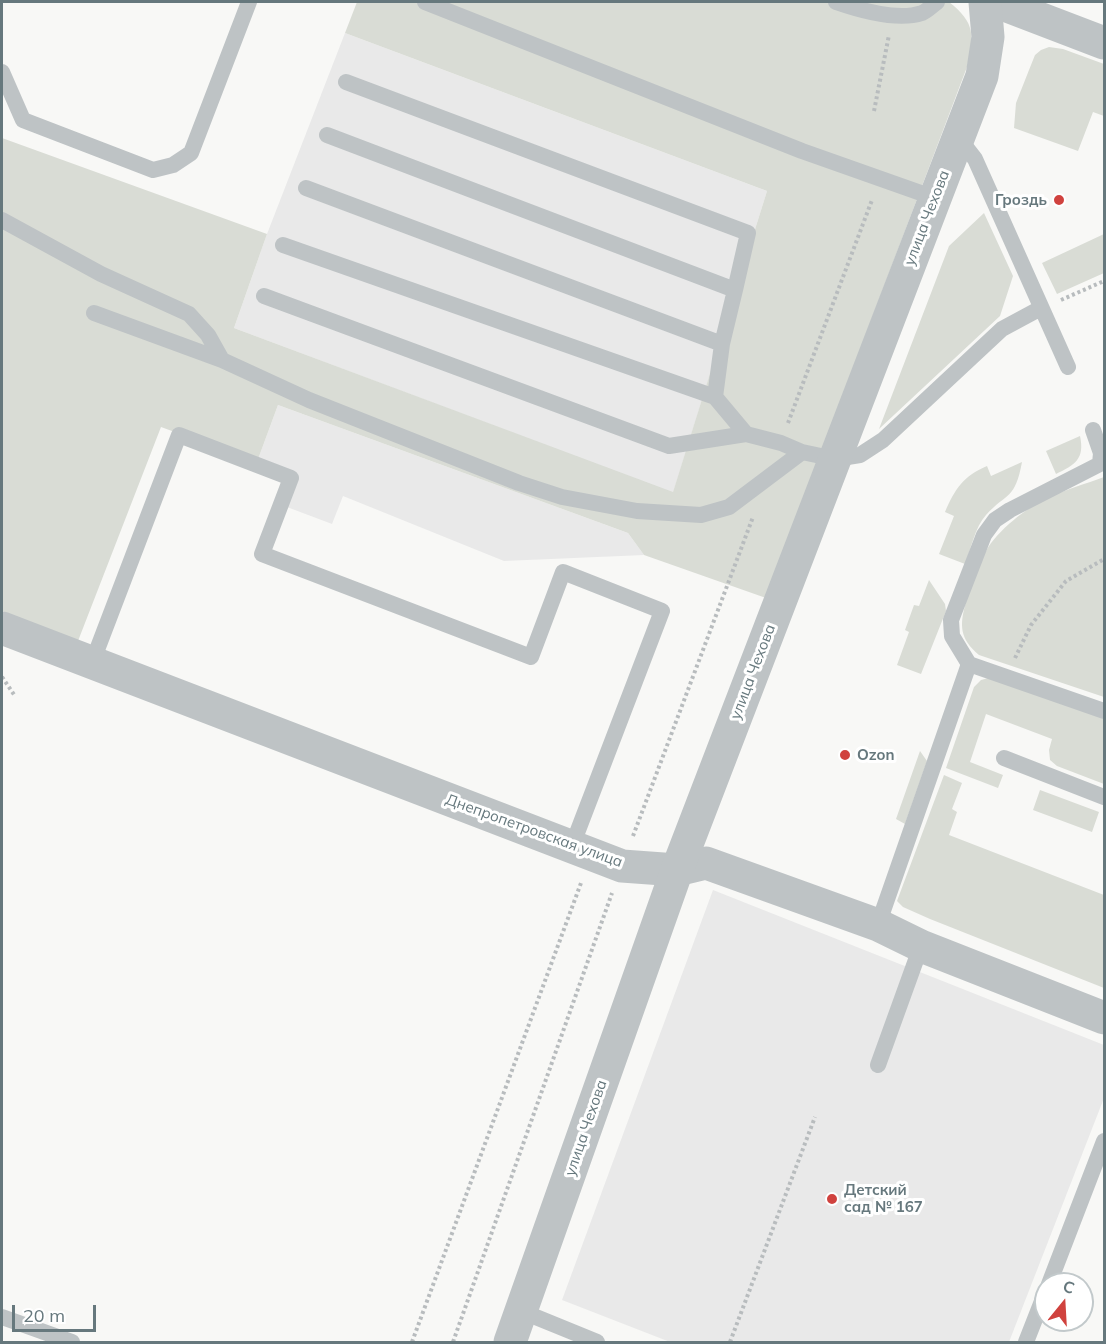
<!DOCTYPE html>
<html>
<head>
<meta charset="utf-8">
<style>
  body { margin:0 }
  #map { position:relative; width:1106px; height:1344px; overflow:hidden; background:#f8f8f6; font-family:Mulish,sans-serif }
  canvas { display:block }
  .frame { position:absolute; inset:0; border:3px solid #66787d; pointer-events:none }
  .north { position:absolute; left:1034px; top:1272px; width:60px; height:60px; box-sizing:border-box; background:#fff; border:2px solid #c2c9cb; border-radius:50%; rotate:18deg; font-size:16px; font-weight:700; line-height:24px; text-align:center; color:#66787d }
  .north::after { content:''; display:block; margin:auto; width:21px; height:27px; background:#d0423e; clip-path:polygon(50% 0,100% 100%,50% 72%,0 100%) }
  .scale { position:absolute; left:12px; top:1305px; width:84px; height:27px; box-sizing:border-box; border:3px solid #66787d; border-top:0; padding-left:8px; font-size:18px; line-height:21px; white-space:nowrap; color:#66787d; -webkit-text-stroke:4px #fff; paint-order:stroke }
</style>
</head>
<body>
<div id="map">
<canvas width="1106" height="1344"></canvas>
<div class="frame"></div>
<div class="north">С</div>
<div class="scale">20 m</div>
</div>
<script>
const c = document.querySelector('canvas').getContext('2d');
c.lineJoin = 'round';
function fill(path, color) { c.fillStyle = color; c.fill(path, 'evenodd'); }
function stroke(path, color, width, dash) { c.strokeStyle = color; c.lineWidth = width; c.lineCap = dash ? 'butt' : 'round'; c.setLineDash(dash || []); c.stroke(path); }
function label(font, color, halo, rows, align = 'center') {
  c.font = font + ' Mulish,sans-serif'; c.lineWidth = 6; c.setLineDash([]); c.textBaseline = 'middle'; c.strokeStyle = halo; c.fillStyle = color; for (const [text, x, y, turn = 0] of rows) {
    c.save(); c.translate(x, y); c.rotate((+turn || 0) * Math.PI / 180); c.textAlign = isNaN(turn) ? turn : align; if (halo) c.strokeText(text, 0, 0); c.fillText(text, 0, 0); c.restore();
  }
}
const built = new Path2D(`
  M345 33 767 191 673 493 234 328 267 234Z
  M278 405 628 533 644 555 504 561 343 496 332 524 287 507 297 477 257 462Z
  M713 890 1104 1045V1098L1009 1342H670L562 1300Z`);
const green = new Path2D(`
  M357 2H949C976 23 974 36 967 67L766 598 644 555 628 533 278 405 257 462 161 427 78 641 2 611V138L267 234 234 328 673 492 767 191 345 33Z
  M1049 47 1063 49 1104 64V116L1093 112 1078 151 1014 128 1016 103 1029 70 1035 55 1041 50Z
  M984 213 1013 276 1000 316 879 429 949 246Z
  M1104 234V273L1057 294 1042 263Z
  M1080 436C1085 459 1075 465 1056 474L1046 451Z
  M1022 462C1015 500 1007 492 986 515 975 527 971 549 965 564L939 554 954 516 945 512C955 489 963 476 987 466L991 476Z
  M1104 477V697L979 655C960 639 959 626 966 602 971 585 977 567 986 551 997 531 1027 507 1048 498 1066 489 1086 484 1104 477Z
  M929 580 945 604 946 611 921 674 897 665 909 632 905 630 914 605 919 606Z
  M992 677 1104 717V784L1057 766 1050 760 1049 750 1052 739 986 714 970 762 1003 775 998 788 946 768 974 687 981 680Z
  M920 751 927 761 905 824 896 819Z
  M944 775 962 783 952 809 957 812 949 835 1104 895V988L930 919 903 907 897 901Z
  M1040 790 1099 812 1092 832 1033 810Z`);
const path = new Path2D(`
  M874 111 889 35
  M1061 300 1104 281
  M788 423 872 200
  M1015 658 1031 625 1066 581 1104 559
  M2 677 15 696
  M633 836 753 517
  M412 1342 581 883
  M453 1342 612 893
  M730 1342 815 1117`);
const service = new Path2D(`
  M425 2 802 151 935 198
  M836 2C859 10 898 21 922 13 927 11 933 5 937 2
  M2 72 23 120 153 170 173 165 191 153 249 2
  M346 82 748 233 735 290
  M327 135 735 290 722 344
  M958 137 975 159 1068 367
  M306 188 722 344 715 397
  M2 220 101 274 189 314 208 335 222 360 309 400 519 483 562 497 637 511 701 515 729 507 802 452
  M283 245 715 397 746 434
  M264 296 669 446 746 434 781 443 802 452 835 459 860 455 883 440 1002 329 1041 308
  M94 313 222 360
  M92 663 179 435 291 478 262 554 531 657 563 572 662 611 572 846
  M969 664 1104 711
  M1004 758 1104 797
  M878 925 969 664 952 636 951 620 984 535 995 520 1010 510 1100 464 1101 453 1093 430
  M878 1065 921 946
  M1049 1284 1104 1141
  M521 1311 597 1342
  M2 1317 72 1342
  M1026 1342 1046 1291`);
const minor = new Path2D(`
  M997 2 1104 43
  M2 628 622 866 677 870 706 863 878 925 921 946 1104 1018`);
const tertiary = new Path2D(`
  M510 1342 677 870 982 76 988 37 985 2`);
const markers = [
  [1059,200,6,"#d0423e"],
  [845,755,6,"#d0423e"],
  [832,1199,6,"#d0423e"]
];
const poiNames = [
  ["Гроздь",1047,200,"right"],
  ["Ozon",857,755],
  ["Детский",844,1190],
  ["сад № 167",844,1207]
];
const streetNames = [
  ["улица Чехова",927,218,-69],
  ["улица Чехова",753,672,-69],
  ["Днепропетровская улица",534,831,20],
  ["улица Чехова",586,1128,-71]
];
fill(built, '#e9e9e9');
fill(green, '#d9dcd5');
stroke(path, '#b8bcbe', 4, [3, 3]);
stroke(service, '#bec3c5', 16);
stroke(minor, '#bec3c5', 33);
stroke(tertiary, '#bec3c5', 33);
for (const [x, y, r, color] of markers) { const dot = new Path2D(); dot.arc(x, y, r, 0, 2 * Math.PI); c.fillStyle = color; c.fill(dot); stroke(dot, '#fff', 2); }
label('bold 15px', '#66787d', '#fff', poiNames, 'left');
label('15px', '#66787d', '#fff', streetNames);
</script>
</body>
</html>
